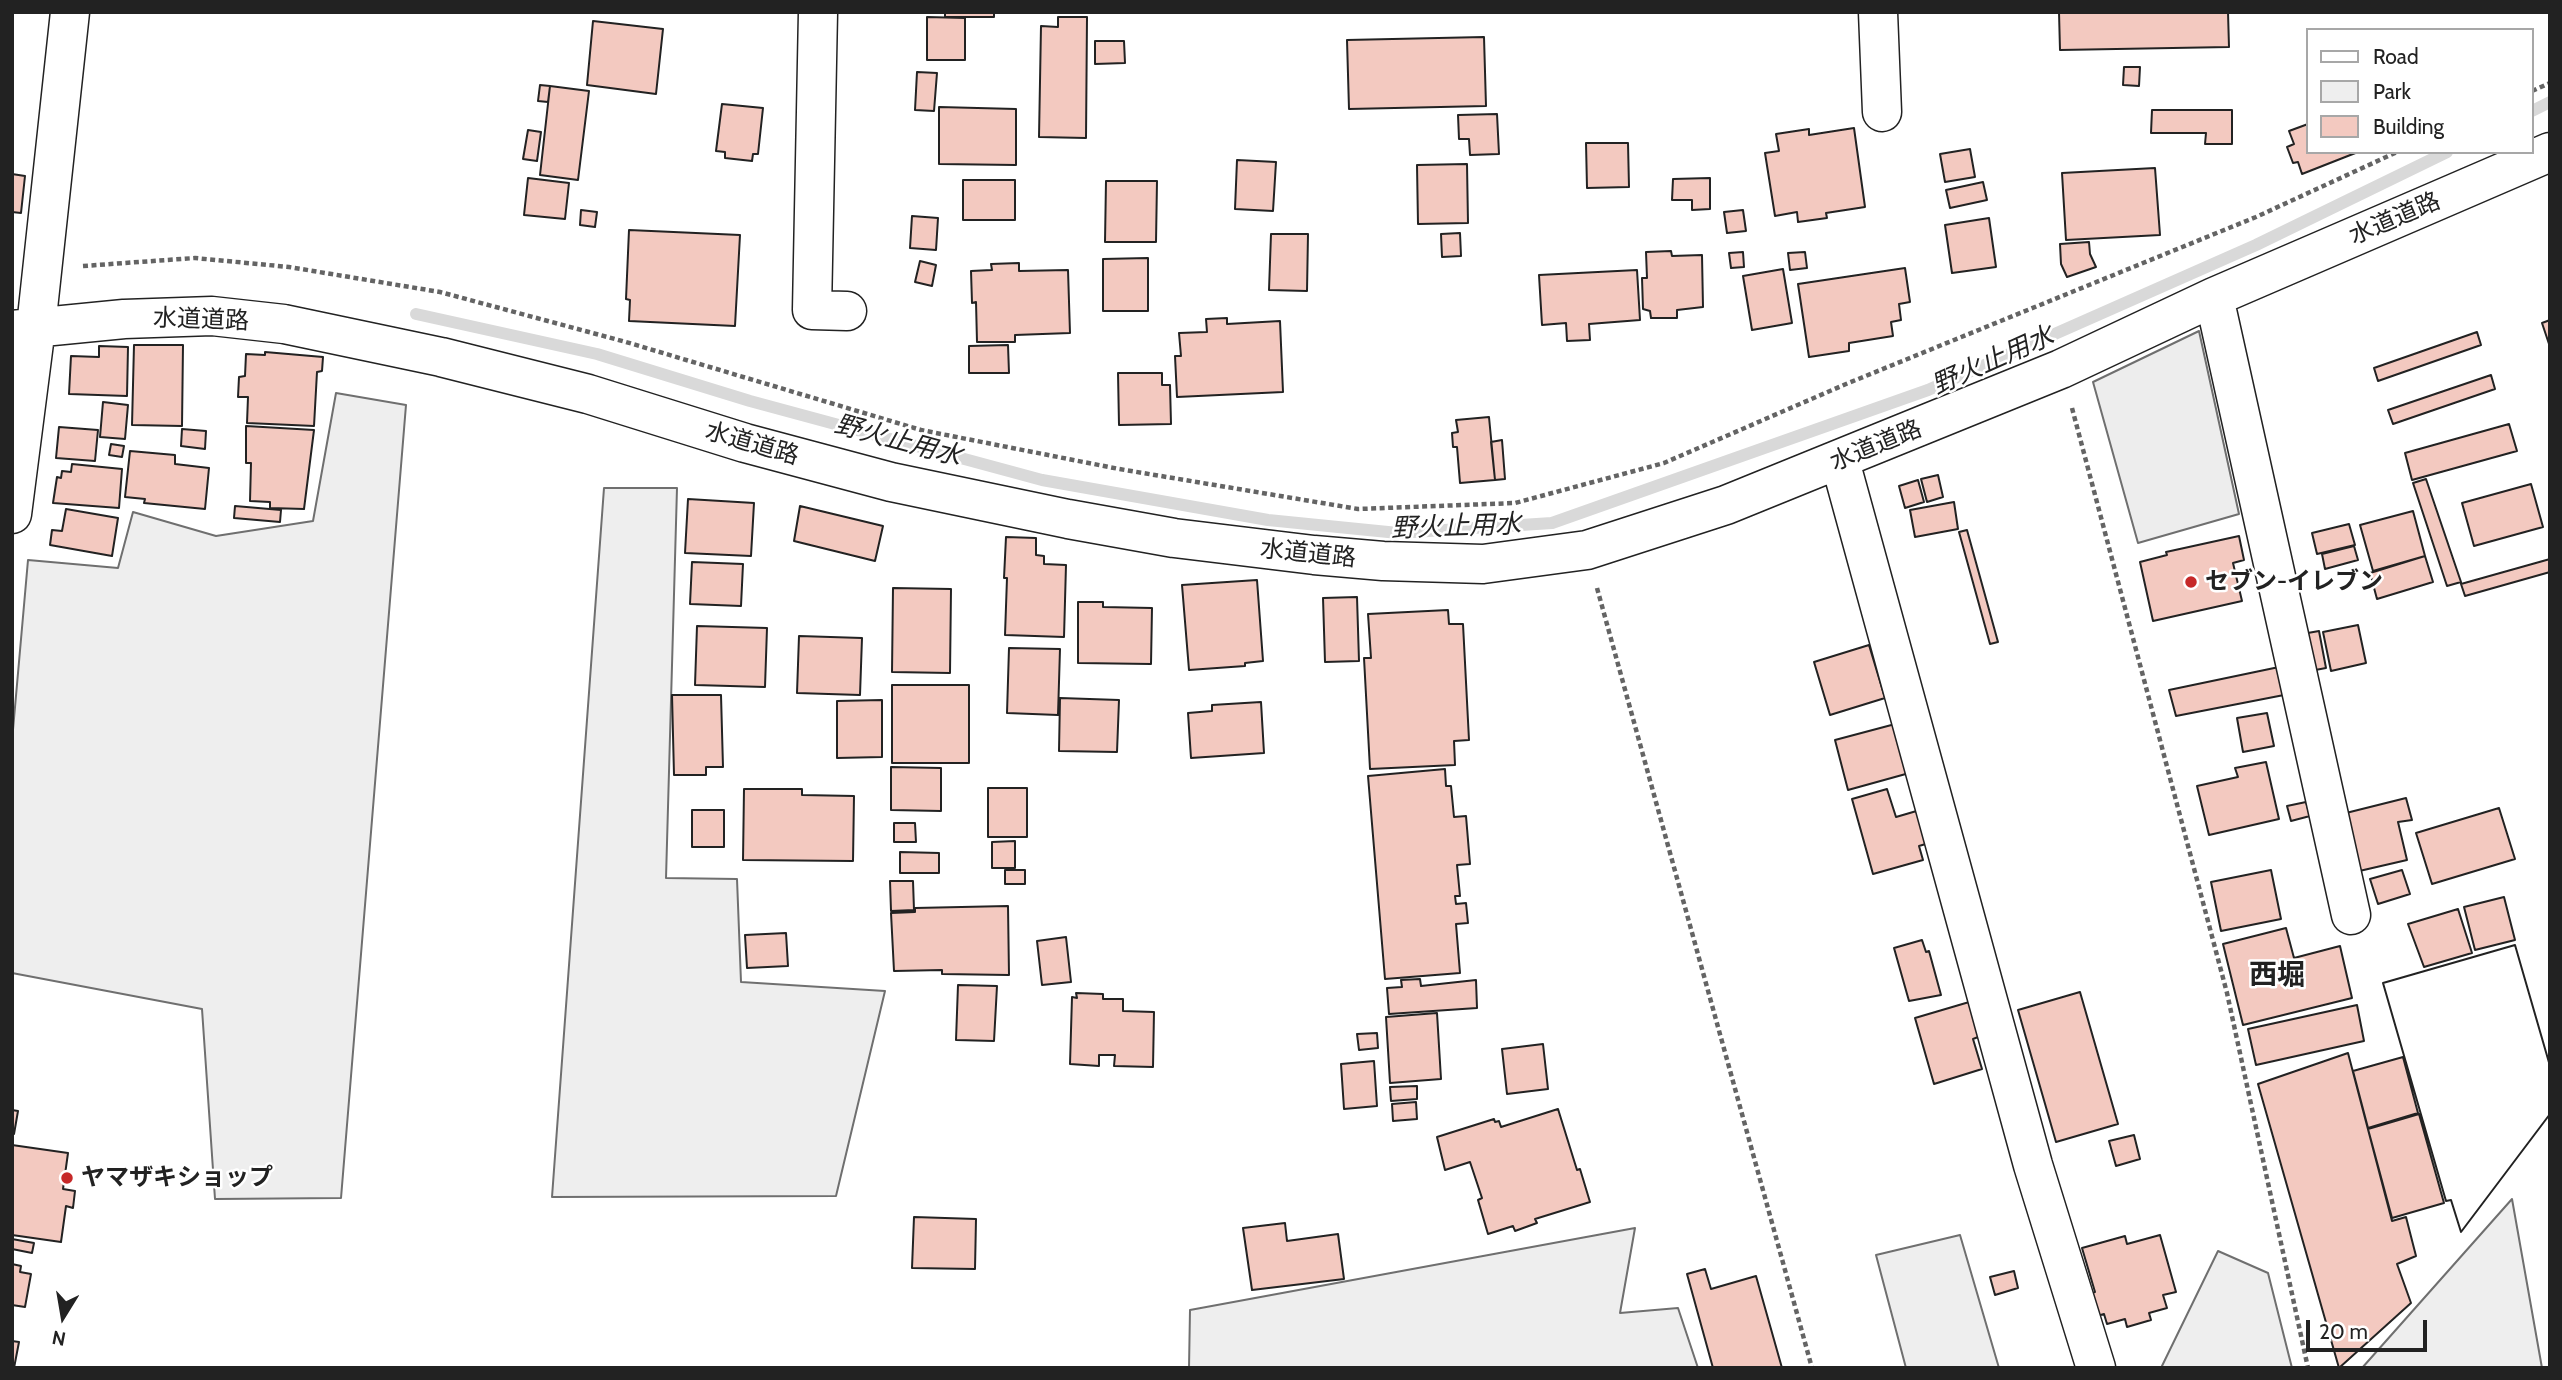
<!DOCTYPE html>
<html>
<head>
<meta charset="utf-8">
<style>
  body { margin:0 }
  #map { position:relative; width:2562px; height:1380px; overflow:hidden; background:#fff; font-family:Cabin,sans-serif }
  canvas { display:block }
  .frame { position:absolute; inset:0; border:14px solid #222; pointer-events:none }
  .legend { position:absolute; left:2306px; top:28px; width:228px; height:126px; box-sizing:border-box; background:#fff; border:2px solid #a7a7a7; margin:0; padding:9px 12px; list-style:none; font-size:21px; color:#222 }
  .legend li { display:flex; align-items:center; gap:14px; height:35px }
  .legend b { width:35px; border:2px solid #a7a7a7 }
  .north { position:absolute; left:28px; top:1282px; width:70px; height:70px; -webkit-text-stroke:5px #fff; paint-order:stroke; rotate:191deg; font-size:19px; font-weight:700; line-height:28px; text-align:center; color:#222 }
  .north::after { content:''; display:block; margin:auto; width:24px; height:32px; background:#222; clip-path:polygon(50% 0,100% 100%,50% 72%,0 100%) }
  .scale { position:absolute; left:2306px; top:1320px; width:121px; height:32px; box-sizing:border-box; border:4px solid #222; border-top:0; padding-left:9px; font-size:21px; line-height:24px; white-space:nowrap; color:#222; -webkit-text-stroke:5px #fff; paint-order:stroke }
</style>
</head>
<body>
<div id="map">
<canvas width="2562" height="1380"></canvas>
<div class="frame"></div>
<ul class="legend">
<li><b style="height:9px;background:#fff"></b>Road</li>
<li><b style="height:19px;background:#eee"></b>Park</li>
<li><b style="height:19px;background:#f3c9c0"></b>Building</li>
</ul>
<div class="north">N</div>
<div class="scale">20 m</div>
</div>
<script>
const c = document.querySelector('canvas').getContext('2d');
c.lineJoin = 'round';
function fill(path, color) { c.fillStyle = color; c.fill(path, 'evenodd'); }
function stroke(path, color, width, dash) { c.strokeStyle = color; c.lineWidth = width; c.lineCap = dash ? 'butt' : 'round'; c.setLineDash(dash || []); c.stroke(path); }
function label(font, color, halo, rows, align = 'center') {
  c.font = font + ' Cabin,"Noto Sans JP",sans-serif'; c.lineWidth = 5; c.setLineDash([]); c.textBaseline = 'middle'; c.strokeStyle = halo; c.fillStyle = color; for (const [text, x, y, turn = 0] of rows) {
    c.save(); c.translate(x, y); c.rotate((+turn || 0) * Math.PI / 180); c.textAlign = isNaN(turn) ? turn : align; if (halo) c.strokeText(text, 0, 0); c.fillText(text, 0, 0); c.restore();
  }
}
const green = new Path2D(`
  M336 393 406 405 341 1198 215 1199 202 1009 12 973V741L28 560 118 568 133 512 216 536 313 521Z
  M604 488H677L666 878 737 879 741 982 885 991 836 1196 552 1197Z
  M2512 1199 2542 1368H2362Z
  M1635 1228 1620 1313 1678 1308 1698 1368H1189L1190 1310Z
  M1960 1235 1999 1368H1906L1876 1255Z
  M2218 1251 2268 1273 2292 1368H2161Z`);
const parking = new Path2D(`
  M2199 331 2239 514 2138 543 2093 382Z`);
const stream = new Path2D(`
  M2532 111 2550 102
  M416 314 597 354 750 401 1042 480 1268 520 1398 533 1552 523 1928 390 2256 245 2447 152`);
const building = new Path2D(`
  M945 12H994V17H945Z
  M2059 12H2228L2229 47 2060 50Z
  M927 17 965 18V60H927Z
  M1058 17H1087L1086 138 1039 137 1041 26 1058 27Z
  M593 21 663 29 656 94 587 85Z
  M1484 37 1486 106 1349 109 1347 40Z
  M1095 41H1124L1125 63 1095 64Z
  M2124 67H2140L2139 86 2123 85Z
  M917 72 937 73 934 111 915 110Z
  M540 85 550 86 548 102 538 101Z
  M550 86 589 91 578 180 540 175Z
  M722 104 763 108 758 154H753L752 161 725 158V152L716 151Z
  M939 107 1016 109V165L939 164Z
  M2152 110H2232V144H2205L2206 133H2151Z
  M1497 114 1499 154 1470 155 1469 139H1459L1458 115Z
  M2308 124V152H2358L2302 174 2298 162 2293 163 2287 147 2294 144 2289 131Z
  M1854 128 1865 207 1826 213 1827 218 1798 222 1797 212 1775 216 1765 153 1779 151 1776 134 1809 129V135Z
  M528 130 541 132 537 161 523 159Z
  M1586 143H1628L1629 187 1587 188Z
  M1970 149 1975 177 1945 182 1940 154Z
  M1237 160 1276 162 1273 211 1235 209Z
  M1467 164 1468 223 1418 224 1417 165Z
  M2155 168 2160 235 2066 240 2062 173Z
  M12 174 25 176 21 213 12 212Z
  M528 178 569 183 565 219 524 215Z
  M1710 178V209L1692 210V200H1672L1673 179Z
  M963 180H1015V220H963Z
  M1106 181H1157L1156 242H1105Z
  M1983 182 1987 200 1950 208 1946 190Z
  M581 210 597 212 595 227 580 225Z
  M1743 210 1746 231 1727 233 1724 212Z
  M912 216 938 218 936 250 910 248Z
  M1989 218 1996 267 1952 273 1945 225Z
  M629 230 740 235 735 326 629 321 630 300 626 299Z
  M1460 233 1461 256 1442 257 1441 234Z
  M1271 234H1308L1307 291 1269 290Z
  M2089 242 2090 254 2096 267 2067 277 2061 264 2060 244Z
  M1671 251 1672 256 1702 255 1703 307 1677 310V318H1651L1650 311 1643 309 1642 278H1647L1646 252Z
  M1743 252 1744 267 1731 268 1729 253Z
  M1805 252 1807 268 1790 270 1788 253Z
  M1148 258V311H1103V259Z
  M920 261 936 265 932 286 915 282Z
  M1019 263V271L1068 270 1070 333 1015 335V342H977L976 302 972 303 971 271 992 270 991 264Z
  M1905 268 1910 302 1899 304 1901 320 1891 322 1893 336 1849 343V351L1809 357 1798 284Z
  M1783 269 1792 323 1752 330 1743 276Z
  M1637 270 1640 320 1589 324 1590 340 1567 341 1566 323 1542 325 1539 275Z
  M1227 318V324L1280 321 1283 392 1177 397 1175 356H1181L1179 333 1207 332 1206 319Z
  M2550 320V347L2542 323Z
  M2477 332 2481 345 2378 381 2374 368Z
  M134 345H183L182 426 132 425Z
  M1008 345 1009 373H969V346Z
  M99 346 128 347 127 396 69 394 71 356 99 357Z
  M265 352 323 357 322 371 317 372 314 426 247 423 248 397H238L239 377 245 376 246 354 265 355Z
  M1118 373H1162V385H1170L1171 424 1119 425Z
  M2491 375 2495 389 2393 424 2388 410Z
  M103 402 128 405 125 439 100 437Z
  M1489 417 1495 480 1460 483 1457 447H1453L1452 433 1458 432 1456 420Z
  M2509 424 2517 451 2412 480 2405 453Z
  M246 426 314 430 304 509 270 508V502L250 501 251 463H246Z
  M59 427 98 430 95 461 56 458Z
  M182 429 206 431 205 449 181 446Z
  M1502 440 1505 479 1495 480 1491 442Z
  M111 444 124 446 122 457 109 455Z
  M130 451 175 455V464L209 468 205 509 144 503 145 499 125 497Z
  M72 464 122 469 119 508 53 503 57 477 61 478 62 471 71 472Z
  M1938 475 1943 497 1927 502 1921 479Z
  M2426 479 2461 582 2447 586 2413 483Z
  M1918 480 1924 502 1905 508 1899 486Z
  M2531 484 2543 527 2474 546 2462 503Z
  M688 499 754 503 751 556 685 553Z
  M1954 502 1958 529 1915 537 1910 510Z
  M235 506 281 510 280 522 234 518Z
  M800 506 883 526 875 561 794 541Z
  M66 509 118 518 112 556 50 545 52 530 62 531Z
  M2413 511 2425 556 2373 571 2360 525Z
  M2349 524 2355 545 2317 554 2312 533Z
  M1967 530 1998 642 1990 644 1959 532Z
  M2239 536 2244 560 2233 563 2242 601 2153 621 2140 562 2167 555 2166 552Z
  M1006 537 1036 538V555L1044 556V564L1066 565 1064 637 1005 635 1007 578H1004Z
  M2354 546 2358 560 2325 569 2322 554Z
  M2425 556 2433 582 2377 599 2370 573Z
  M2550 559V572L2465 596 2461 584Z
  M692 562 743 564 741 606 690 604Z
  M1257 580 1263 661 1245 663V666L1189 670 1182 585Z
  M893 588 951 589 950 673 892 672Z
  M1357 597 1359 661 1325 662 1323 598Z
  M1078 602H1103V607L1152 608 1151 664 1078 663Z
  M1448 610 1449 624H1463L1469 740 1454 741 1455 765 1370 769 1364 658H1371L1368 614Z
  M2358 625 2366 663 2331 671 2323 632Z
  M697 626 767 628 765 687 695 685Z
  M2319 631 2326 668 2310 671 2302 634Z
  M799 636 862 638 860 695 797 693Z
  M1869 645 1885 698 1830 715 1814 662Z
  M1009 648 1060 649 1058 715 1007 713Z
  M2279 667 2284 695 2176 716 2169 690Z
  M892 685H969V763H892Z
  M672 695H721L723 767H706V775H674Z
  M1060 698 1119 700 1117 752 1059 751Z
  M882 700V757L837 758V701Z
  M1261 702 1264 753 1191 758 1188 713 1212 711V705Z
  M2267 713 2274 746 2243 752 2237 718Z
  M1899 723 1913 772 1848 790 1835 740Z
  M2266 762 2279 819 2209 835 2197 786 2238 777 2235 768Z
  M891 767 941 768V811L891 810Z
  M1445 769 1446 786H1451L1454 817 1466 816 1470 864 1457 865 1460 896H1455L1456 904 1466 903 1468 923 1456 924 1460 973 1385 979 1368 776Z
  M988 788H1027V837H988Z
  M744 789H802V795L854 796 853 861 743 860Z
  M1887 789 1896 817 1920 810 1929 843 1919 846 1923 860 1873 874 1852 799Z
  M2406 798 2412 820 2398 822 2407 860 2355 872 2342 814Z
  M2306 802 2310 816 2291 821 2287 806Z
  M2499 808 2515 859 2432 884 2416 833Z
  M692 810H724V847H692Z
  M894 823H915L916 842H894Z
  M1015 841V868H992V842Z
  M900 852 939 853V873H900Z
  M1005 870H1025V884H1005Z
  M2271 870 2281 919 2221 931 2211 882Z
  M2402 870 2410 894 2378 904 2370 879Z
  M890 881H913L914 910 891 911Z
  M2504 897 2515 940 2475 950 2464 907Z
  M1008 906 1009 975 942 974V970L894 971 891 913 915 912V908Z
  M2458 909 2472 953 2424 967 2408 924Z
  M2286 928 2294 958 2340 946 2352 998 2243 1025 2223 944Z
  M786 933 788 966 747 968 745 935Z
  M1066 937 1071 982 1042 985 1037 941Z
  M1922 940 1926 952 1929 951 1941 995 1909 1001 1894 948Z
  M2515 945 2550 1066V1114L2461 1232 2451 1200 2446 1201 2383 983Z
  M2515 945 2550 1066V1114L2461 1232 2451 1200 2446 1201 2383 983Z
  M1420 979 1421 986 1476 980 1477 1008 1389 1014 1387 988 1402 987 1401 980Z
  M958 985 997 986 994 1041 956 1040Z
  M2080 992 2118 1124 2056 1142 2018 1010Z
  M1076 993 1103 994V999H1123V1011L1154 1012 1153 1067 1114 1066 1115 1055H1099V1066L1070 1064 1072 997 1077 998Z
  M1976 1000 1986 1034 1973 1039 1982 1069 1934 1084 1915 1018Z
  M2357 1005 2364 1041 2256 1065 2248 1029Z
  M1437 1013 1441 1079 1390 1083 1386 1017Z
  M1377 1033 1378 1048 1359 1050 1357 1034Z
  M1543 1044 1548 1089 1507 1094 1502 1049Z
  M2348 1053 2392 1221 2406 1217 2416 1256 2397 1264 2411 1303 2339 1368 2258 1084Z
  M2403 1057 2418 1113 2368 1128 2353 1071Z
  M1374 1061 1377 1106 1344 1109 1341 1064Z
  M1417 1086V1099L1391 1101 1390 1087Z
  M1416 1102 1417 1119 1393 1121 1392 1104Z
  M1558 1109 1577 1170 1580 1169 1590 1202 1535 1219 1537 1223 1515 1231 1513 1226 1488 1234 1478 1200 1482 1198 1470 1162 1445 1170 1437 1137 1494 1119 1495 1122 1499 1121 1501 1127Z
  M12 1110 18 1111 14 1134H12Z
  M2419 1114 2444 1203 2392 1218 2368 1129Z
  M2134 1135 2140 1159 2116 1166 2109 1141Z
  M12 1145 68 1153 63 1189 75 1191 73 1208 66 1206 61 1242 12 1235Z
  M914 1217 976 1219 975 1269 912 1268Z
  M1285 1223 1287 1241 1338 1234 1344 1279 1252 1290 1243 1228Z
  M2160 1235 2176 1292 2163 1295 2167 1308 2149 1313 2151 1320 2127 1327 2125 1319 2107 1324 2104 1314 2097 1316 2091 1293 2095 1292 2082 1248 2125 1236 2127 1244Z
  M12 1239 34 1243 32 1253 12 1249Z
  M12 1264 21 1266 20 1272 31 1274 25 1307 12 1305Z
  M1705 1269 1711 1289 1756 1276 1782 1368H1713L1687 1274Z
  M2014 1271 2018 1288 1995 1295 1990 1277Z
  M12 1341 19 1342 14 1368H12Z`);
const path = new Path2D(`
  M2532 91 2550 83
  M83 266 195 258 289 267 440 292 626 342 921 430 1119 469 1358 509 1515 503 1664 463 1846 384 2256 217 2397 152
  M2072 408 2227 993 2308 1368
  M1597 588 1812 1368`);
const minor = new Path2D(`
  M818 12 812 310 847 311
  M1878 12 1882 112
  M2214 297 2351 915
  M12 330 124 319 212 316 284 324 441 357 588 394 745 443 891 482 1068 519 1174 538 1314 555 1383 561 1483 564 1587 550 1726 505 2061 369 2214 297 2550 152
  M1840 461 2033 1165 2096 1368
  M12 514 36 327 70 12`);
const markers = [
  [2191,582,7,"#c62828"],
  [67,1178,7,"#c62828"]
];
const streetNames = [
  ["水道道路",2395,219,-23],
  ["水道道路",201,320,2],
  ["水道道路",752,444,16],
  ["水道道路",1876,446,-22],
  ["水道道路",1308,554,6]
];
const poiNames = [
  ["セブン-イレブン",2205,582],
  ["ヤマザキショップ",81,1178]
];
const waterNames = [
  ["野火止用水",1993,361,-24],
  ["野火止用水",898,441,15],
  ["野火止用水",1456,527,-2]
];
const quarterNames = [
  ["西堀",2277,976]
];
fill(green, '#eee');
stroke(green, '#6f6f6f', 2);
fill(parking, '#ededed');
stroke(parking, '#6f6f6f', 2);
stroke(stream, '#d9d9d9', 12);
fill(building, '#f3c9c0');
stroke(building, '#222', 2);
stroke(minor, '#222', 41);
stroke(path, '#646464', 4.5, [5, 3.5]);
stroke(minor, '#fff', 38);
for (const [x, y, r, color] of markers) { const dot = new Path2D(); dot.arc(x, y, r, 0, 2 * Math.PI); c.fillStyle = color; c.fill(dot); stroke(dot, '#fff', 2.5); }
label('24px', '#222', '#fff', streetNames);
label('bold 24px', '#222', '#fff', poiNames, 'left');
label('italic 26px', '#222', '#fff', waterNames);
label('bold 28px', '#222', '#fff', quarterNames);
</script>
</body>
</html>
